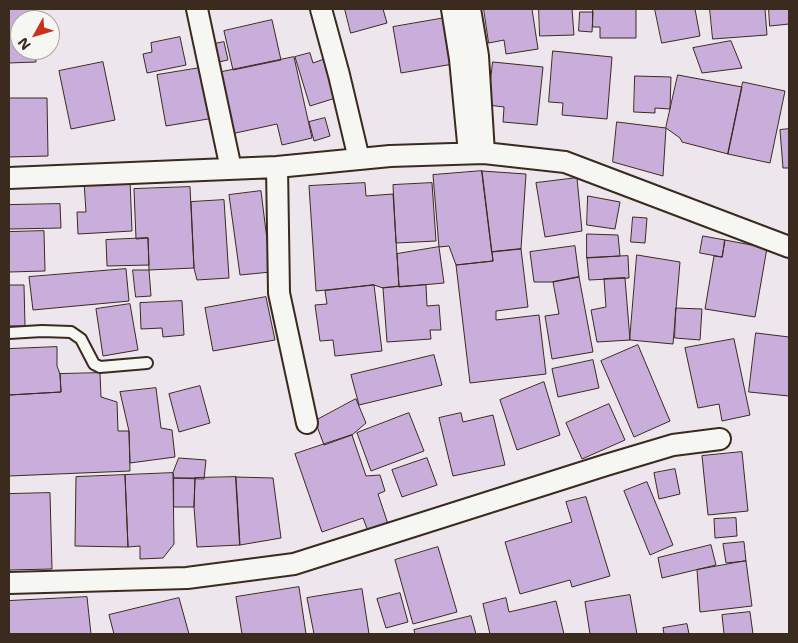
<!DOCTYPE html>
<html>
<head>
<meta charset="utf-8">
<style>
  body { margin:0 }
  #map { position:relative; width:798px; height:643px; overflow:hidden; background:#ede7ed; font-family:"Shantell Sans",sans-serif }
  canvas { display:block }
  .frame { position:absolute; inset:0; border:10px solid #3b2a1e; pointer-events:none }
  .north { position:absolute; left:10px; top:10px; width:50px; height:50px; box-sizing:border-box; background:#f6f6f2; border:1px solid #aba49d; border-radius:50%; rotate:231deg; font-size:14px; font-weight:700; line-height:20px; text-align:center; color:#3b2a1e }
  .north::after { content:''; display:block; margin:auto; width:18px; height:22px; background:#c8321e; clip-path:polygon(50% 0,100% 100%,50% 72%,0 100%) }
</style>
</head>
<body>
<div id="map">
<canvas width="798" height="643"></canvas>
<div class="frame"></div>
<div class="north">N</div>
</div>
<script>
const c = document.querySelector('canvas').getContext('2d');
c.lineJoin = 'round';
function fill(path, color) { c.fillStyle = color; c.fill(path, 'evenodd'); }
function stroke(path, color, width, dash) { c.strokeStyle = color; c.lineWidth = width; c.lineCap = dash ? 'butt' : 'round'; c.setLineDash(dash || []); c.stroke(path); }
const building = new Path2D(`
  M9 9H32L33 20H20V50H35L36 62 9 63Z
  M345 9H383L387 23 351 33Z
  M484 9H532L538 49 506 54 504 40 489 43Z
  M539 9H572L574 35 540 36Z
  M593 9H636V38H600V27H593Z
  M655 9H695L700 36 662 43Z
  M710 9H765L767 35 713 39Z
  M769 9H789V24L770 26Z
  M580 12H593L592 32 579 31Z
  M445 18 453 64 401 73 393 27Z
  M272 20 281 60 233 70 224 31Z
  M180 37 186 65 147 73 143 54 152 52 151 43Z
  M731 41 742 68 702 73 693 48Z
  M224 42 228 60 214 63 209 45Z
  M553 51 612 57 607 119 562 115 563 103 549 102Z
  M310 53 313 63 330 57 342 96 310 106 295 57Z
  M294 57 312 138 282 145 277 124 231 134 217 73Z
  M103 62 115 120 71 129 59 71Z
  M493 62 543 67 537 125 503 122 504 107 488 105Z
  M206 67 214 118 166 126 157 75Z
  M678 75 742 87 728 154 682 142 680 138 666 128Z
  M635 76 671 77 670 109 655 108V113L634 112Z
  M743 82 785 91 770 163 728 154Z
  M9 98H47L48 156 9 157Z
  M325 118 330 136 314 141 309 122Z
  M617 122 666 128 663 176 613 162Z
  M789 129V168H783L780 130Z
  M482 171 493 261 456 265 449 246 439 247 433 175Z
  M482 171 526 174 521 249 492 252Z
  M577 178 582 231 545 237 536 183Z
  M130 180 132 231 78 234 77 212H86L84 182Z
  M365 183 366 196 393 194 399 286 383 288 374 285 316 291 309 186Z
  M432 183 436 241 396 243 393 185Z
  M190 187 194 268 149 270 148 238 136 239 134 189Z
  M261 191 271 272 240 275 229 195Z
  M588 196 620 202 615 229 587 225Z
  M224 200 229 278 197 280 194 268 191 202Z
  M60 204 61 228 9 229V205Z
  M633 217 647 218 645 243 631 242Z
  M44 231 45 271 9 272V232Z
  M587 234 618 235 620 256 587 258Z
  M703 236 725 240 722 257 700 253Z
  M148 238 149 265 107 266 106 240Z
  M725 240 767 248 755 317 705 309 714 256 722 257Z
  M575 246 579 277 553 282H534L530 252Z
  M439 247 444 283 399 287 397 254Z
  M521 249 528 307 496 311V320L539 315 546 374 470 383 456 265 493 261 492 252Z
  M637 255 680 262 673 344 630 340Z
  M628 256 629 278 589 280 587 258Z
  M126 269 129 301 33 310 29 277Z
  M133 270H149L151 296 136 297Z
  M579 277 593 352 552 359 545 316 559 314 553 282Z
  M625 278 630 340 597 342 591 310 606 307 604 279Z
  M9 285H24L25 326H9Z
  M374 285 382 351 335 356 333 340 320 341 315 305 327 304 325 291Z
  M426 285 427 306 439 305 441 330H430L431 339 387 342 383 288Z
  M266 297 275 340 213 351 205 308Z
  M182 301 184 335 163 337 162 328 141 329 140 303Z
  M130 304 138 350 103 356 96 309Z
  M676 308 702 309 700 340 675 338Z
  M756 333 789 337V396L749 392Z
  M734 339 750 415 722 421 719 404 698 408 685 348Z
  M638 345 670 421 634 437 601 361Z
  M57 347V366L60 374 61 392 9 395V349Z
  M434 355 442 385 359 405 351 375Z
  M593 360 599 388 558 397 552 369Z
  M100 373 101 397 117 402 118 431H129L130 471 9 476V395L61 392 60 374Z
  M544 382 560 435 517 450 500 400Z
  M200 386 210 423 179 432 169 394Z
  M156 388 161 428 172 430 175 457 130 463 129 431 120 392Z
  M356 399 366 423 352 435 324 445 315 421Z
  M609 404 625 440 582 459 566 423Z
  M409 413 424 451 371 471 357 433Z
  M461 413 463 422 493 415 505 465 453 476 439 418Z
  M352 435 366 476 380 475 385 491 378 494 388 524 368 531 363 518 322 532 295 454Z
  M742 452 748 511 708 515 702 456Z
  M179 458 206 460 204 479 174 478 173 473Z
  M427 458 437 485 402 497 392 470Z
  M675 469 680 494 659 499 654 473Z
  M173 473 174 544 163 558 140 559V546L128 547 125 475Z
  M125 475 128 547 75 546 76 477Z
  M236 477 240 545 197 547 194 507 195 478Z
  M236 477 273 478 281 538 240 545Z
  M174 478H195L194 507H174Z
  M647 482 673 545 650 555 624 491Z
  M50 493 52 569 9 570V494Z
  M586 497 610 576 572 587 570 580 520 594 505 542 572 522 566 502Z
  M736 518 737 536 715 538 714 519Z
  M744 542 746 561 726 563 723 544Z
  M711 545 716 565 662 578 658 558Z
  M438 547 457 612 413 624 395 560Z
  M746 561 752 606 700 612 697 570Z
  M299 587 306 634H242L236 597Z
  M362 589 369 634H314L307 598Z
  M400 593 408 622 386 628 377 599Z
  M630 595 637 634H590L585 602Z
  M87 597 91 634H9V601Z
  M179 598 189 634H114L109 615Z
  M506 598 509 612 556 601 564 634H490L483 604Z
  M750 612 753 634H724L722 615Z
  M471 616 476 634H415L414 630Z
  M687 624 689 634H664L663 628Z`);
const service = new Path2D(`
  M9 333 42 331 71 332 81 339 94 364 100 367 147 363`);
const minor = new Path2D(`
  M197 9 231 169
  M321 9 339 75 359 159
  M452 9 460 59 469 153
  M470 9 478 56 484 153
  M277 167 279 293 307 423
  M9 178 277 167 390 156 484 153 565 162 789 247
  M9 583 187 578 294 564 606 465 673 445 720 439`);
fill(building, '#c9addb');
stroke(building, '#3b2a1e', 1);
stroke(service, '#3b2a1e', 14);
stroke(minor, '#3b2a1e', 24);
stroke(service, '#f6f6f2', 10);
stroke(minor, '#f6f6f2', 20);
</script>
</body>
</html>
